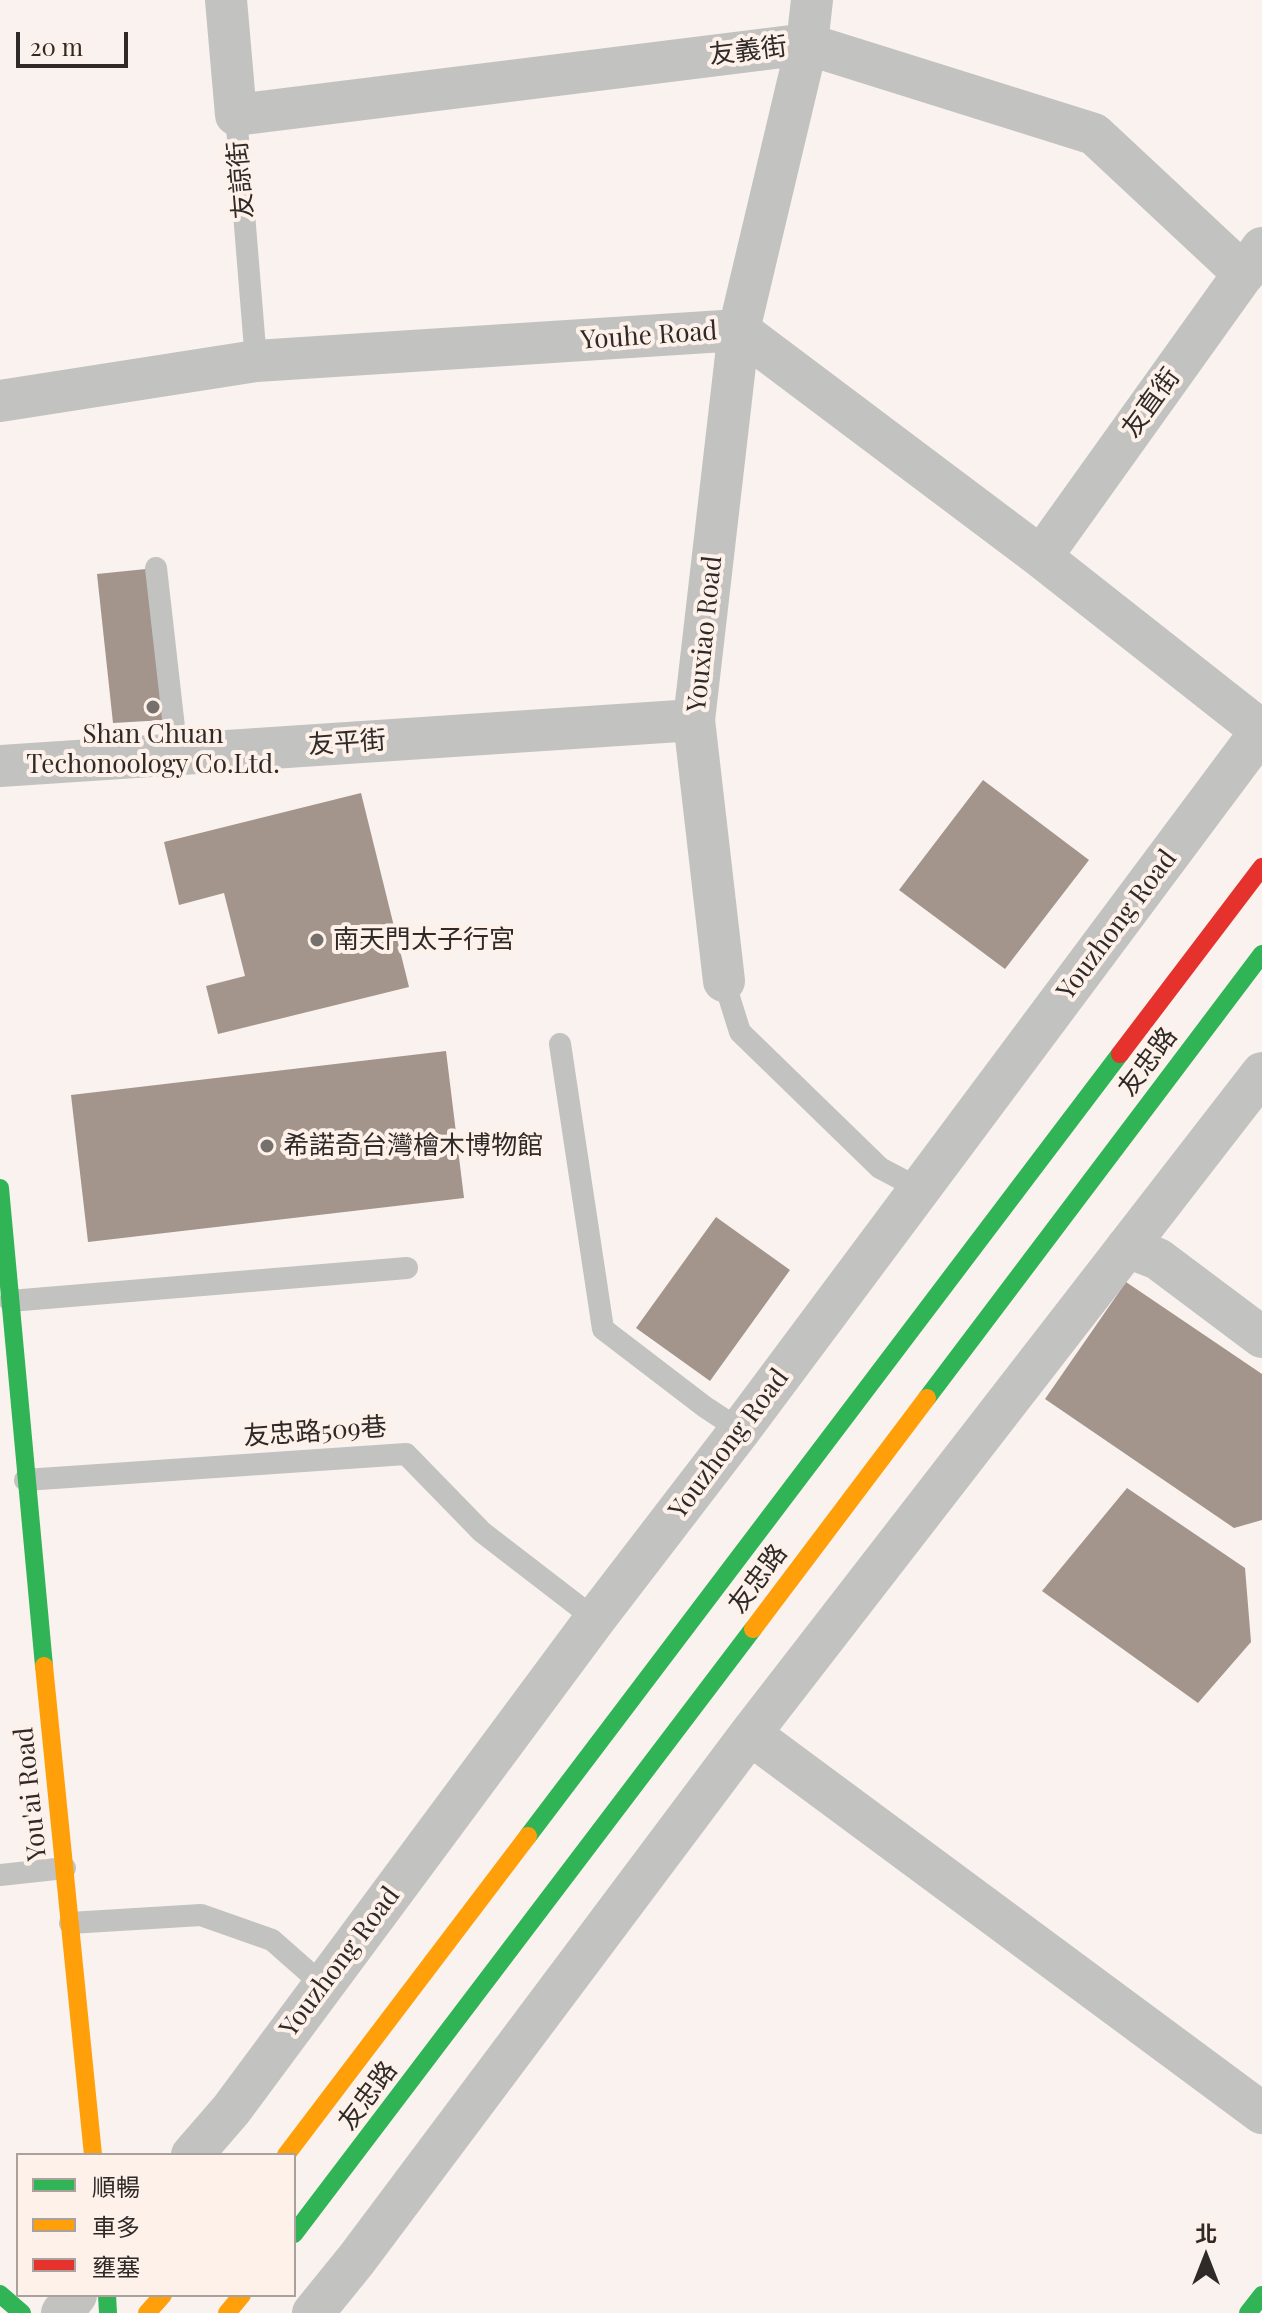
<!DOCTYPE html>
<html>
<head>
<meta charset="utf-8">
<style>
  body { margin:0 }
  #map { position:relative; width:1262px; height:2313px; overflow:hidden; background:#f9f2ee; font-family:"Playfair Display","Noto Sans TC",serif }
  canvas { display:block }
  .legend { position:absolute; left:16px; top:2153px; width:280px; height:144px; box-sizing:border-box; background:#fdf1ea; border:2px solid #aba19c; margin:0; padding:10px 14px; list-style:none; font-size:24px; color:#2f2a28 }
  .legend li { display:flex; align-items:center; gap:16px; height:40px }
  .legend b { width:40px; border:2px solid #aba19c }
  .north { position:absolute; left:1166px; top:2217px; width:80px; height:80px; -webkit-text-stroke:6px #fdf1ea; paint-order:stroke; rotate:0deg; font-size:22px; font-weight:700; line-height:32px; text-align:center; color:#2f2a28 }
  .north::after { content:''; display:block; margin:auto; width:28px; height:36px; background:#2f2a28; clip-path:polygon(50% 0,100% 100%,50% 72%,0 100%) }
  .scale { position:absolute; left:16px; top:32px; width:112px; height:36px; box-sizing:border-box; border:4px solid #2f2a28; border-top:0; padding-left:10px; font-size:24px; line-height:28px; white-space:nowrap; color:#2f2a28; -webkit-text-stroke:6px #fdf1ea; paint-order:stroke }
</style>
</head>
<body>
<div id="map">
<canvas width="1262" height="2313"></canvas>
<ul class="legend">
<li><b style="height:10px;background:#30b455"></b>順暢</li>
<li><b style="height:10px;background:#ff9f0a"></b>車多</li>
<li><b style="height:10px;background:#e5322d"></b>壅塞</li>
</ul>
<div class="north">北</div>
<div class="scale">20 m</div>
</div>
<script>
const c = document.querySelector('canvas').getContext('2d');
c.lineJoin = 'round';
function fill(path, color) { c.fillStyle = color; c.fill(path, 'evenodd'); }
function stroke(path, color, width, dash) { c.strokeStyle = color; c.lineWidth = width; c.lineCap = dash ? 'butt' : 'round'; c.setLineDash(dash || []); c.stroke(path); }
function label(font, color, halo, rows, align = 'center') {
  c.font = font + ' "Playfair Display","Noto Sans TC",serif'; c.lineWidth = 8; c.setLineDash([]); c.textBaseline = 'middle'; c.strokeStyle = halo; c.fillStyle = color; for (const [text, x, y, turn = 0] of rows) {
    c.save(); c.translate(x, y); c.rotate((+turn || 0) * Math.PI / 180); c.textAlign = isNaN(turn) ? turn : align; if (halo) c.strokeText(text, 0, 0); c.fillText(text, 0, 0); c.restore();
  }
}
const building = new Path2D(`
  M146 569 165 720 113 723 97 574Z
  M983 780 1089 860 1005 969 899 890Z
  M361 793 409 987 218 1034 206 986 245 976 224 893 179 905 164 842Z
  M446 1051 464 1198 88 1242 71 1095Z
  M716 1217 790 1270 710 1381 636 1328Z
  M1126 1282 1262 1374V1520L1234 1528 1045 1399Z
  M1127 1488 1245 1568 1251 1642 1198 1703 1042 1591Z`);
const lane = new Path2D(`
  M236 115 256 361
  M156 568 177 754
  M724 981 740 1032 880 1168 920 1189
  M560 1044 603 1329 705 1407 740 1430
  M10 1301 407 1268
  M25 1480 406 1454 482 1532 595 1619
  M0 1875 65 1868
  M70 1923 201 1915 272 1940 323 1985`);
const street = new Path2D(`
  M226 0 236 115 807 44 1094 134 1244 274
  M0 401 256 361 739 330 1041 557 1262 731
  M1041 557 1262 248
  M0 766 694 720
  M724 981 694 720 739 330 807 44 812 0
  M1127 1247 1158 1259 1262 1337
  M750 1734 1262 2113
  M192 2155 231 2110 595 1619 740 1430 1262 730
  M62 2313 76 2295
  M313 2313 356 2260 750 1734 1262 1073`);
const fast = new Path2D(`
  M0 1188 44 1666
  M927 1398 1262 954
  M528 1836 1120 1054
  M294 2234 753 1629
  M0 2294 22 2313
  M107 2295 108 2313
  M1248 2313 1262 2295`);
const slow = new Path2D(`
  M753 1629 927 1398
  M44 1666 93 2155
  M286 2155 528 1836
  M147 2313 163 2295
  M227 2313 242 2295`);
const jam = new Path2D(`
  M1120 1054 1262 867`);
const markers = [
  [153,707,8,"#76706d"],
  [317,940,8,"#76706d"],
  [267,1146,8,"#76706d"]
];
const streetNames = [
  ["友義街",748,51,-7],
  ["友諒街",241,180,-95],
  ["Youhe Road",649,336,-4],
  ["友直街",1151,403,-54],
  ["Youxiao Road",705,634,-84],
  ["友平街",347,743,-4],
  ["Youzhong Road",1117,925,-53],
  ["友忠路",1148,1062,-53],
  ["友忠路509巷",315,1432,-4],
  ["Youzhong Road",729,1444,-53],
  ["友忠路",758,1579,-53],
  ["You'ai Road",31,1794,-96],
  ["Youzhong Road",340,1962,-53],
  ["友忠路",368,2096,-53]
];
const poiNames = [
  ["Shan Chuan",153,735,"center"],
  ["Techonoology Co.Ltd.",153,765,"center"],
  ["南天門太子行宮",333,940],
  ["希諾奇台灣檜木博物館",283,1146]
];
fill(building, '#a3958b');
stroke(lane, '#c2c2c0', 22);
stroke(street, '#c2c2c0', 42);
stroke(fast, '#30b455', 18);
stroke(slow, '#ff9f0a', 18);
stroke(jam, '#e5322d', 18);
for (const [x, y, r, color] of markers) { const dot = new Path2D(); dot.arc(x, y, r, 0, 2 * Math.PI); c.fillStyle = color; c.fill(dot); stroke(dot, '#fdf1ea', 3); }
label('26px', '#2f2a28', '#fdf1ea', streetNames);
label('26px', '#2f2a28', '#fdf1ea', poiNames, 'left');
</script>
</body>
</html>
